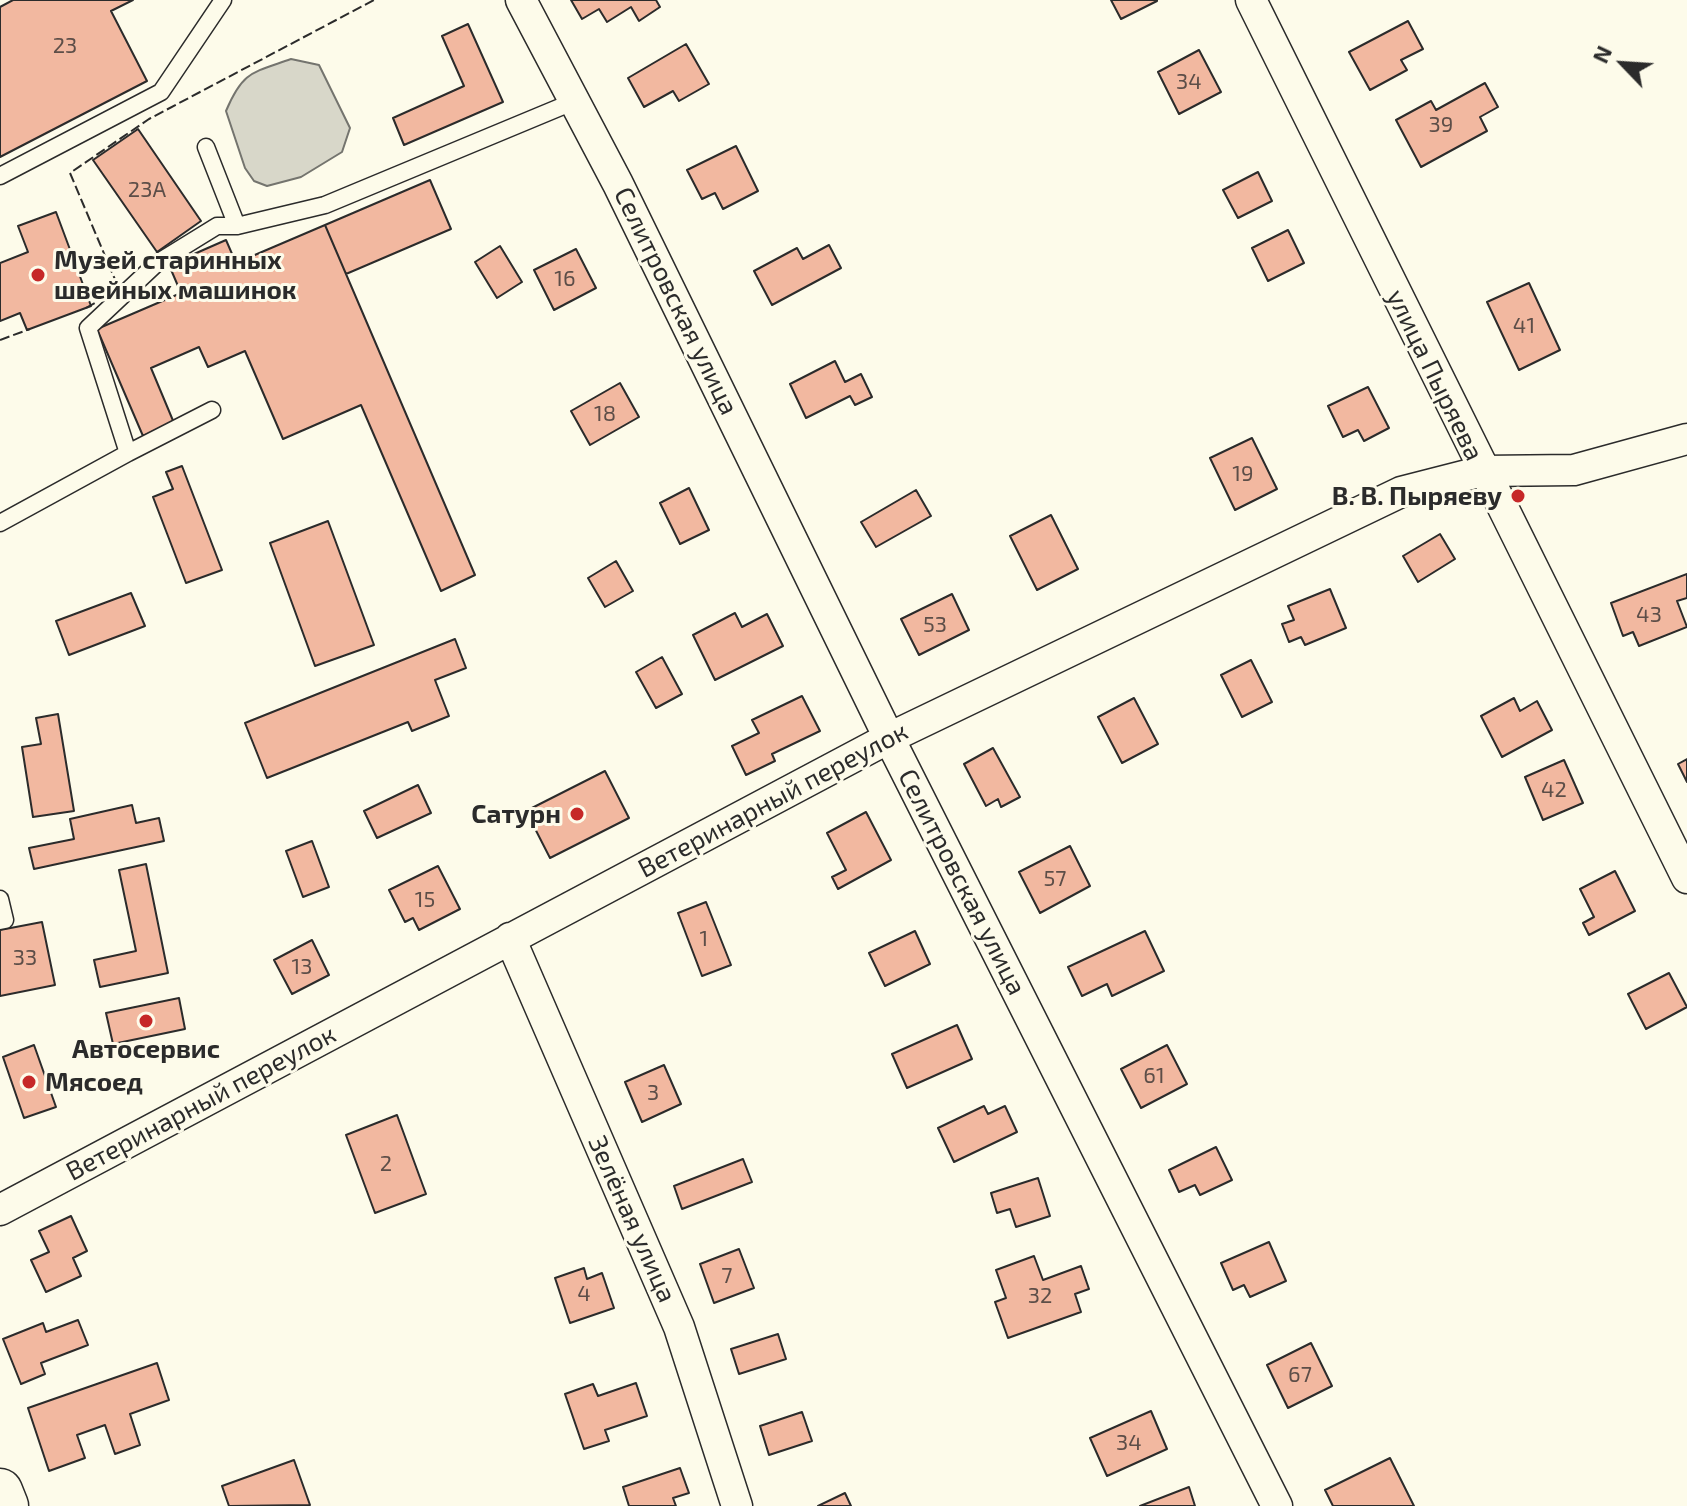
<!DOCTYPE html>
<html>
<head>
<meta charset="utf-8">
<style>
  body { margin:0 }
  #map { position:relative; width:1687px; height:1506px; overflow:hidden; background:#fdfbea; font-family:"Exo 2",sans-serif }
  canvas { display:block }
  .north { position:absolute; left:1583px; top:24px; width:80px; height:80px; -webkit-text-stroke:6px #fdfbea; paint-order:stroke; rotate:295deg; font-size:22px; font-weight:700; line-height:32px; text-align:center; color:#2b2b2b }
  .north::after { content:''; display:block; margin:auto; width:28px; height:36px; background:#2b2b2b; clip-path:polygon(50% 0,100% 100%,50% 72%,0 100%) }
</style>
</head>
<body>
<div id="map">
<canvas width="1687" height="1506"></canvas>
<div class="north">N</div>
</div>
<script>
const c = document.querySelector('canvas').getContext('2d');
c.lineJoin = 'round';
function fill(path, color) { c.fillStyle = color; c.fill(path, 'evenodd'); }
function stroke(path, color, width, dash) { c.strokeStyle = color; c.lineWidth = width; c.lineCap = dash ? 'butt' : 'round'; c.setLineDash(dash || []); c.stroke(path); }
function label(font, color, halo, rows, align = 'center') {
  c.font = font + ' "Exo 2",sans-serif'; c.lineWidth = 6; c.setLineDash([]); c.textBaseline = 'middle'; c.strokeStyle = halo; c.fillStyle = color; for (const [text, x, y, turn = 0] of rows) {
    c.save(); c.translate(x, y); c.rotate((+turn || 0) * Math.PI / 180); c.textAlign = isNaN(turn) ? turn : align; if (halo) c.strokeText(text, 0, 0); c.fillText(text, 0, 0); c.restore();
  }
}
const water = new Path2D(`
  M291 59 319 65 350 128 342 152 301 177 267 186 254 181 245 168 226 111C243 71 252 73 291 59Z`);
const building = new Path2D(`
  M13 0H133L111 11 147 81 0 157V7Z
  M571 0H656L660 7 639 21 631 7 607 22 599 9 582 19Z
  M1111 0H1157V1L1121 19Z
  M1408 21 1423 49 1401 60 1407 70 1370 90 1349 52Z
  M468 24 503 102 404 145 393 118 464 86 442 36Z
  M686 44 709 84 679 101 673 91 644 107 628 78Z
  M1199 50 1221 92 1179 114 1158 72Z
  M1485 83 1498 107 1480 117 1487 131 1421 167 1396 120 1431 101 1436 110Z
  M138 129 201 221 157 252 93 160Z
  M736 146 758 191 723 209 715 193 702 199 687 170Z
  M1258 172 1272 201 1238 218 1223 190Z
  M430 180 451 229 346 274 325 225Z
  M56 212 91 306 27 330 20 313 0 321V263L28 252 18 226Z
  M325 225 475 575 441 591 361 405 283 439 245 351 208 367 199 347 151 368 174 423 143 436 97 329 181 293 169 265 226 240 236 263Z
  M1288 230 1304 263 1268 281 1252 248Z
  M829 245 841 268 772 305 754 271 797 248 803 259Z
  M500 246 522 282 497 298 475 262Z
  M576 249 596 288 554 310 534 270Z
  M1529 283 1560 350 1519 370 1487 302Z
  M835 361 845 382 861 374 872 397 855 405 850 396 806 418 790 384Z
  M620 383 639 417 590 445 571 411Z
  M1368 387 1389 428 1364 441 1358 430 1343 437 1328 406Z
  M1252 438 1277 489 1235 510 1210 458Z
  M182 466 222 570 186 583 153 497 173 489 166 472Z
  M689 488 709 530 680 544 660 503Z
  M916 490 931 516 876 547 861 522Z
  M1051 515 1078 569 1037 590 1010 536Z
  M328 521 374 645 315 666 270 543Z
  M1440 534 1455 559 1418 582 1403 556Z
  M616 561 633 591 605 607 588 578Z
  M1687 574V598L1677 601 1687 627 1639 646 1633 632 1623 636 1611 603Z
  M1330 589 1346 628 1305 645 1301 637 1289 642 1282 624 1294 620 1288 606Z
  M131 593 145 626 69 655 56 621Z
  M952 594 969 630 919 655 901 619Z
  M735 613 742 627 767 614 783 646 715 680 693 635Z
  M455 639 466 668 435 680 449 716 412 731 408 722 267 778 245 723Z
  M662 657 682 694 656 708 636 672Z
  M1251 660 1272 702 1242 717 1221 675Z
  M802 696 820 731 772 754 775 761 746 775 732 746 759 733 752 720Z
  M1134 698 1158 744 1122 763 1098 717Z
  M1514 698 1520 711 1537 701 1552 730 1502 757 1481 716Z
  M58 714 74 811 33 817 22 747 41 744 36 718Z
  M993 748 1020 797 1001 807 998 799 986 806 964 764Z
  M1687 759V782L1678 764Z
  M1564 760 1583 803 1543 820 1525 777Z
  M605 771 629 818 550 858 526 811Z
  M418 785 431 813 377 838 364 811Z
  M132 805 136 823 159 818 164 841 34 869 29 848 74 839 70 819Z
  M866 812 891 860 838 889 832 877 846 870 827 833Z
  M312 841 329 887 303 897 286 851Z
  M1070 846 1090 886 1040 913 1019 872Z
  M146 864 168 973 100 987 94 960 136 951 119 870Z
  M438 866 460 909 419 930 413 918 405 922 389 890Z
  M1615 871 1635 911 1589 935 1583 923 1594 917 1580 889Z
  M706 902 731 965 702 976 678 913Z
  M42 922 55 985 0 996V930Z
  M915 931 930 964 885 986 869 953Z
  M1145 931 1164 971 1112 996 1107 984 1082 996 1068 967Z
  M312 940 329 975 292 994 274 960Z
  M1669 973 1687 1007 1646 1029 1628 994Z
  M179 998 185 1029 113 1044 106 1013Z
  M957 1025 972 1059 907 1088 892 1054Z
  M34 1045 56 1107 24 1118 3 1057Z
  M1167 1045 1187 1084 1141 1108 1121 1069Z
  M664 1065 681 1104 642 1122 625 1082Z
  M984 1106 988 1114 1005 1106 1017 1132 954 1162 938 1128Z
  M397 1115 426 1194 375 1213 346 1135Z
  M1216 1147 1232 1180 1200 1195 1195 1185 1179 1192 1169 1170Z
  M743 1159 752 1182 682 1209 674 1186Z
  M1038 1178 1050 1216 1016 1227 1010 1209 997 1213 991 1193Z
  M71 1216 87 1251 73 1258 81 1276 46 1292 31 1260 49 1252 39 1231Z
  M1269 1242 1286 1281 1250 1297 1244 1285 1233 1290 1221 1263Z
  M739 1249 754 1288 714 1303 700 1264Z
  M1034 1256 1043 1280 1081 1266 1089 1289 1075 1294 1081 1312 1008 1338 995 1302 1006 1298 996 1270Z
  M584 1268 587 1279 602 1273 614 1308 570 1323 555 1278Z
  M78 1320 88 1345 41 1363 45 1374 21 1384 3 1339 43 1323 46 1332Z
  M778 1334 786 1359 739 1374 731 1349Z
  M1311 1343 1332 1386 1288 1408 1267 1365Z
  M157 1363 169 1400 130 1414 140 1445 115 1454 105 1425 77 1435 85 1458 49 1471 28 1408Z
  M636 1383 647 1416 605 1430 609 1441 584 1449 565 1394 593 1384 598 1396Z
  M1151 1411 1167 1449 1107 1476 1090 1438Z
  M802 1412 812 1441 769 1455 760 1426Z
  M1390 1458 1414 1506H1333L1325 1490Z
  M294 1460 310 1505 229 1506 222 1486Z
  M680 1468 689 1493 673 1498 676 1506H629L623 1487Z
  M1189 1487 1195 1506H1140Z
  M845 1493 851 1506H818Z`);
const lane = new Path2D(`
  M206 147 237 226
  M0 176 161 92 223 0
  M128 453 212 410
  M0 523 128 453 88 328 157 263 217 226H237L325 205 575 101
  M0 899 5 920 0 921`);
const street = new Path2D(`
  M521 0 618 184 889 738 1277 1506
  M1251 0 1687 878
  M510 938 679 1327 737 1506
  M0 1210 889 738 1401 492 1483 471 1574 470 1687 439`);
const primary = new Path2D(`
  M0 1491 6 1506`);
const fence = new Path2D(`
  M86 308 119 289 70 173 149 119 374 0
  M0 340 30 329`);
const markers = [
  [38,275,8,"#c62828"],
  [1518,496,8,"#c62828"],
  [577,814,8,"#c62828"],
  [146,1021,8,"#c62828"],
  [29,1082,8,"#c62828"]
];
const numberNames = [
  ["23",65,46],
  ["34",1189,82],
  ["39",1441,125],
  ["23А",147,190],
  ["16",565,279],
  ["41",1524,326],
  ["18",605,414],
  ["19",1243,474],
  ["43",1649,615],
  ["53",935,625],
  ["42",1554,790],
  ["57",1055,879],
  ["15",425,900],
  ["1",704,939],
  ["33",25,958],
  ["13",302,967],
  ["61",1154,1076],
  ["3",653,1093],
  ["2",386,1164],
  ["7",727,1276],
  ["4",584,1294],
  ["32",1040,1296],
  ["67",1300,1375],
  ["34",1129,1443]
];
const poiNames = [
  ["Музей старинных",54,260],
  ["швейных машинок",54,290],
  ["В. В. Пыряеву",1502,496,"right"],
  ["Сатурн",561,814,"right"],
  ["Автосервис",146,1049,"center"],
  ["Мясоед",45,1082]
];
const streetNames = [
  ["Селитровская улица",676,301,64],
  ["улица Пыряева",1435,375,64],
  ["Ветеринарный переулок",773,800,-28],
  ["Селитровская улица",962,882,63],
  ["Ветеринарный переулок",201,1103,-28],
  ["Зелёная улица",632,1219,66]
];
fill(water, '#d8d7c9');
stroke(water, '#74746e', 2);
fill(building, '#f2b8a0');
stroke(building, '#2b2b2b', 2);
stroke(lane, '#2b2b2b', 19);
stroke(street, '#2b2b2b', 33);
stroke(primary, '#2b2b2b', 47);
stroke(lane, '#fdfbea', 16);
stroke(street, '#fdfbea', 30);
stroke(primary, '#fdfbea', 44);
stroke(fence, '#2b2b2b', 2, [10, 4]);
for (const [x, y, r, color] of markers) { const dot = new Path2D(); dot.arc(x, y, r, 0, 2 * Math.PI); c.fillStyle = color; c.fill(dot); stroke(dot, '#fdfbea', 3); }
label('22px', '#5d4e48', null, numberNames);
label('bold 26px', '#2b2b2b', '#fdfbea', poiNames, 'left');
label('26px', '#2b2b2b', '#fdfbea', streetNames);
</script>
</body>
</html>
